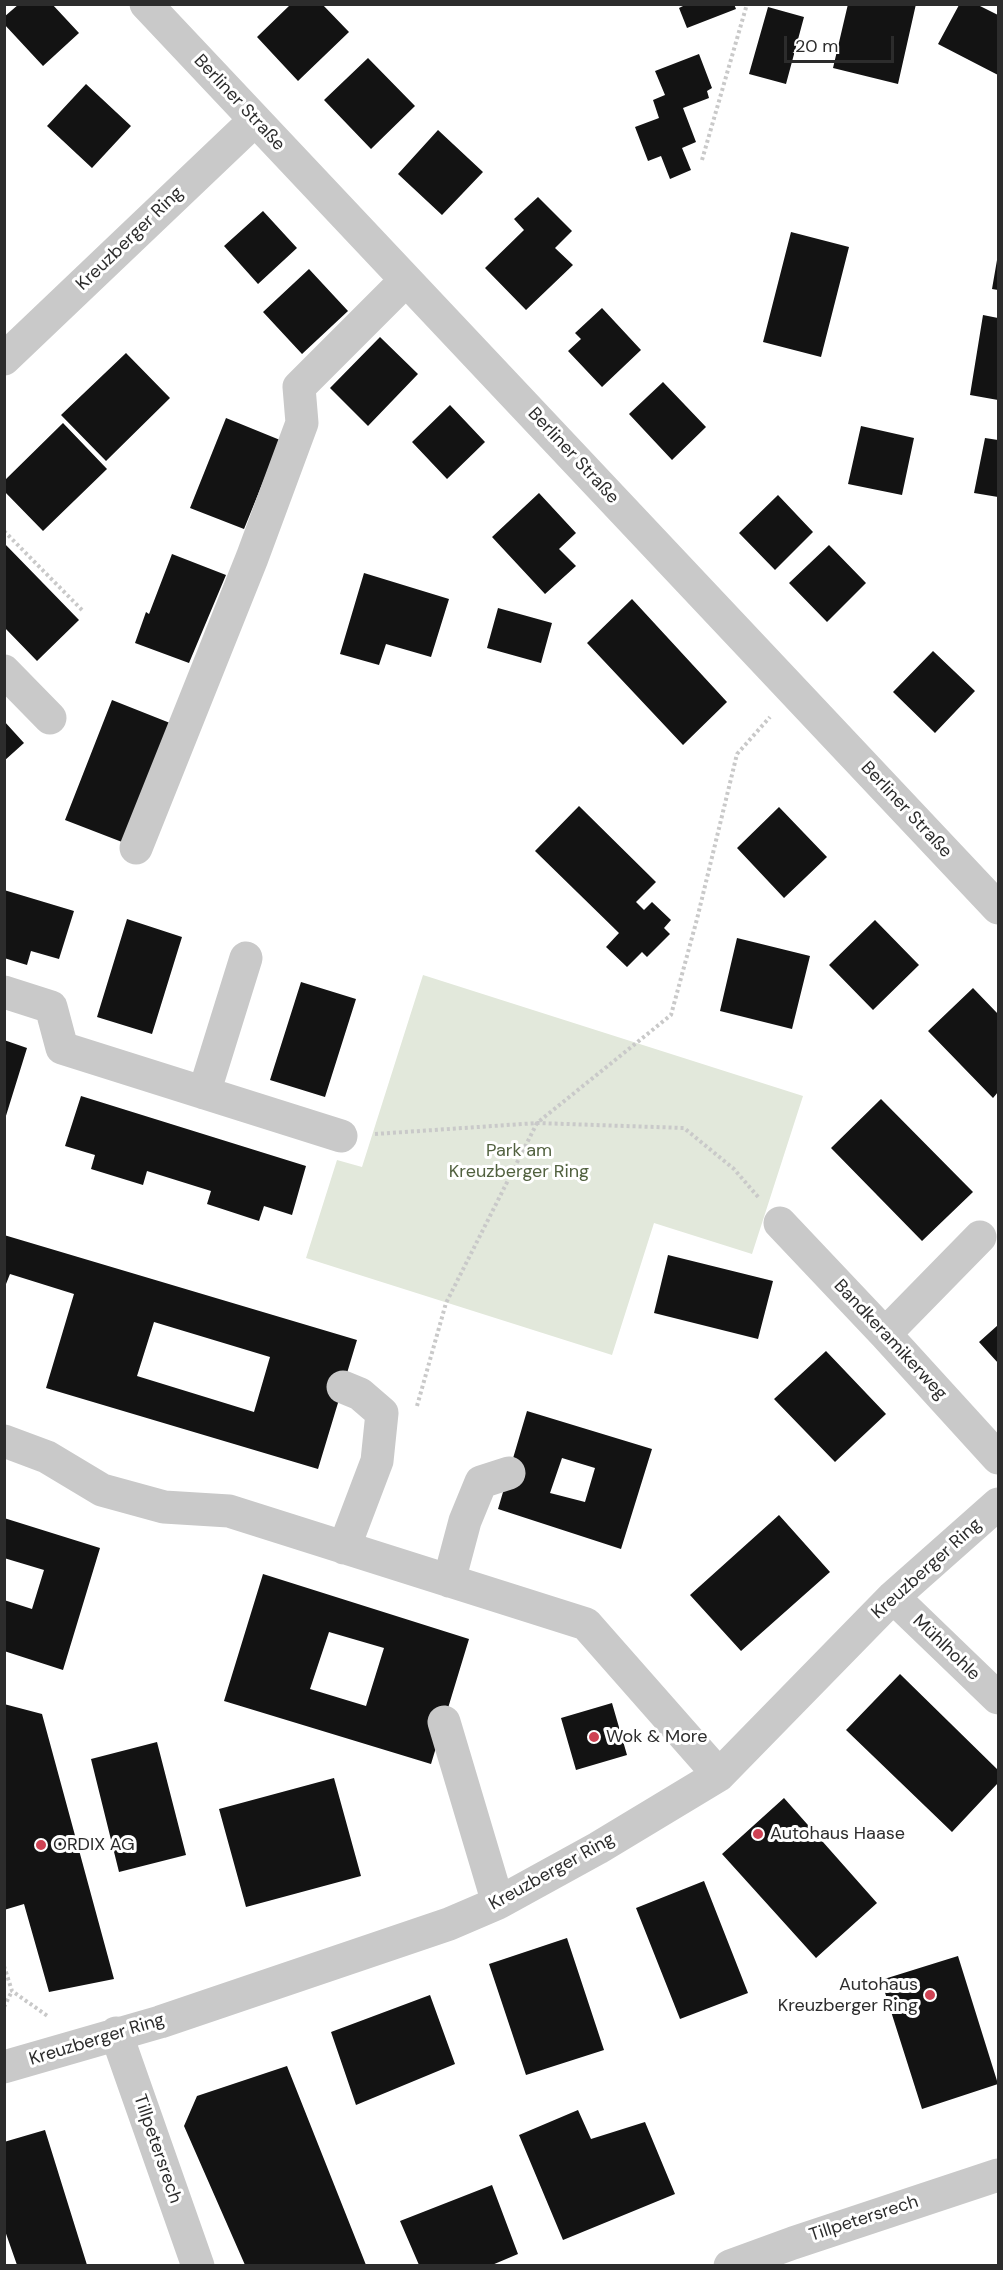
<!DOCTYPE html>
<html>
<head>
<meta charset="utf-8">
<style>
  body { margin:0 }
  #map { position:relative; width:1003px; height:2270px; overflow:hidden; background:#fff; font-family:"DM Sans",sans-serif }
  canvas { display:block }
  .frame { position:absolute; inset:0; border:6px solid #2c2c2c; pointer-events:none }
  .scale { position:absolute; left:784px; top:36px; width:110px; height:27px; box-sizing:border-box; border:3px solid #2c2c2c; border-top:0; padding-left:8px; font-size:18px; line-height:21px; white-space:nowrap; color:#2c2c2c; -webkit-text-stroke:4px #fff; paint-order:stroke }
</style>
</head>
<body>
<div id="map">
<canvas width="1003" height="2270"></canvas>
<div class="frame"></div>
<div class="scale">20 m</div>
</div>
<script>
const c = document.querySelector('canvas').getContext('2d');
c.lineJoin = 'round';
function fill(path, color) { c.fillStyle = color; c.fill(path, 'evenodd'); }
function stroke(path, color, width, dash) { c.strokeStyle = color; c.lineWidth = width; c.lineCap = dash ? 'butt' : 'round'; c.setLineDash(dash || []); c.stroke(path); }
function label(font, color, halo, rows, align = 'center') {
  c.font = font + ' "DM Sans",sans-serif'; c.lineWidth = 6; c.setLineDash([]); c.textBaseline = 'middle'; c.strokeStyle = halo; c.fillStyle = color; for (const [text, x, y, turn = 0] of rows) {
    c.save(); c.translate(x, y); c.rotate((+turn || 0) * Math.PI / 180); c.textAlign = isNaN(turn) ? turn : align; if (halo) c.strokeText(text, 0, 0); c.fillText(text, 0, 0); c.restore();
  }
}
const green = new Path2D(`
  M423 975 803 1096 752 1254 654 1223 612 1355 306 1258 337 1160 362 1167Z`);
const building = new Path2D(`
  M19 4H52L79 33 43 66 4 24V17Z
  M291 4H322L349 32 298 81 257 37Z
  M687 4H734L736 9 687 28 679 8Z
  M848 4H916L898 84 833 68Z
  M959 5H978L998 15V75L938 44Z
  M768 7 804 17 786 84 749 74Z
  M699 54 712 88 707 91 709 98 683 108 696 142 682 148 691 170 670 179 661 156 648 161 635 127 659 118 653 100 665 95 655 71Z
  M368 58 415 106 371 149 324 100Z
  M86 84 131 126 92 168 47 126Z
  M438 130 483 172 442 215 398 174Z
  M538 197 572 231 555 248 573 265 526 310 485 268 524 230 514 219Z
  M263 211 297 248 258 284 224 246Z
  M791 232 849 247 821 357 763 342Z
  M997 260H998V290L992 289Z
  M309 269 348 311 302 354 263 312Z
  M602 308 641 350 602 387 568 351 581 339 575 333Z
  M983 315 998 318V400L970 395Z
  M380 337 418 374 368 426 330 388Z
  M126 353 170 398 106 461 61 415Z
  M663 382 706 427 672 460 629 414Z
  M450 405 485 442 447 479 412 442Z
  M226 418 280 440 244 529 190 508Z
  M63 423 107 469 43 531 4 491V481Z
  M861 426 914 438 902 495 848 484Z
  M985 438 998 440V497L974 493Z
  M539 493 576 533 559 549 576 566 545 594 492 537Z
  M778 495 813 532 775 570 739 533Z
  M4 543 79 620 37 661 4 627Z
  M829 545 866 583 827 622 789 583Z
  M172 554 226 575 189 663 135 643 146 612 149 614Z
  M364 573 449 599 431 657 386 644 379 665 340 654Z
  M632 599 727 702 683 745 587 643Z
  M498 608 552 623 541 663 487 648Z
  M933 651 975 691 935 733 893 692Z
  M112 700 170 723 122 842 65 820Z
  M4 721 24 743 4 761Z
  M579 806 656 882 636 902 644 910 652 902 671 920 664 928 670 934 647 957 642 952 627 967 606 947 619 933 535 851Z
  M779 807 827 857 784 898 737 848Z
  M4 890 74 911 59 959 31 951 27 965 4 958Z
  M127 919 182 937 152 1034 97 1017Z
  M875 920 919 965 873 1010 829 965Z
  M737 938 810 956 792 1029 720 1011Z
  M301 982 356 999 325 1097 270 1080Z
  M973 988 998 1014V1092L993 1098 928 1031Z
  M4 1040 27 1048 5 1119H4Z
  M81 1096 306 1166 292 1215 264 1206 259 1221 207 1204 211 1191 147 1171 143 1185 91 1169 95 1155 65 1146Z
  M881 1099 973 1192 922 1241 831 1148Z
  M4 1235 357 1340 318 1469 46 1388 74 1294 10 1274 4 1289ZM154 1322 270 1357 254 1412 137 1376Z
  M668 1255 773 1281 758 1339 654 1313Z
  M998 1325V1363L979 1342Z
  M826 1351 886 1414 835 1462 774 1399Z
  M527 1411 652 1449 621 1549 498 1509ZM562 1458 595 1468 585 1502 550 1493Z
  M779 1515 830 1572 741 1651 690 1595Z
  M4 1518 100 1548 63 1670 4 1651V1600L32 1609 44 1570 4 1558Z
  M263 1574 469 1639 431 1764 224 1701ZM329 1632 384 1648 366 1706 310 1689Z
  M900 1674 998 1770V1783L952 1832 846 1730Z
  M612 1703 627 1755 576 1770 561 1718Z
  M4 1704 42 1714 114 1979 49 1992 24 1904 4 1910Z
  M157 1742 186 1855 119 1872 91 1759Z
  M334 1778 361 1876 246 1907 219 1809Z
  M784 1798 877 1903 816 1958 722 1854Z
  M704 1881 748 1993 680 2019 636 1908Z
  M567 1938 604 2050 526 2075 489 1964Z
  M958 1956 998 2084 922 2109 881 1980Z
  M430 1995 455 2064 356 2105 331 2032Z
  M287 2066 366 2265H245L184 2126 197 2096Z
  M578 2110 591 2139 645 2122 675 2194 563 2240 519 2135Z
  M45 2130 87 2265H17L4 2228V2142Z
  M492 2185 518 2254 492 2265H419L400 2221Z`);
const path = new Path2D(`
  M702 160 747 4
  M4 531 84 612
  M375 1134 537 1123 684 1128 734 1169 759 1198
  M417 1406 446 1303 537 1123 671 1015 697 919 737 754 770 717
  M4 1966 12 1991 49 2017
  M4 2007 12 1991`);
const minor = new Path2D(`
  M146 4 998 908
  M4 359 255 120
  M4 671 50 718
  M136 848 252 558 302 423 299 387 406 280
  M4 992 51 1007 62 1048 341 1136
  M204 1093 246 958
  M780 1223 885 1334 998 1458
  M885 1334 980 1237
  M343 1387 360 1394 382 1413 377 1461 344 1548
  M4 1441 47 1457 102 1490 164 1507 229 1511 586 1624 719 1775
  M449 1581 465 1521 481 1482 509 1473
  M893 1597 998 1698
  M444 1722 498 1903
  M116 2033 198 2266
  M4 2067 160 2022 449 1924 498 1903 598 1848 719 1775 893 1597 998 1504
  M730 2266 793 2243 998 2175`);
const markers = [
  [594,1737,6,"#ce4253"],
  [758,1834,6,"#ce4253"],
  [41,1845,6,"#ce4253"],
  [930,1995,6,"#ce4253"]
];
const streetNames = [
  ["Berliner Straße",239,103,47],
  ["Kreuzberger Ring",130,239,-44],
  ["Berliner Straße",573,456,47],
  ["Berliner Straße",906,810,47],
  ["Bandkeramikerweg",890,1340,47],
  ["Kreuzberger Ring",927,1569,-42],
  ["Mühlhohle",946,1648,44],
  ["Kreuzberger Ring",552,1872,-29],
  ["Kreuzberger Ring",97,2040,-17],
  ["Tillpetersrech",157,2149,71],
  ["Tillpetersrech",864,2219,-18]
];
const parkNames = [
  ["Park am",519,1151],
  ["Kreuzberger Ring",519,1172]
];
const poiNames = [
  ["Wok & More",606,1737],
  ["Autohaus Haase",770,1834],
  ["ORDIX AG",53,1845],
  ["Autohaus",918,1985,"right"],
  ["Kreuzberger Ring",918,2006,"right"]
];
fill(green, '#e2e8db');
fill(building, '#131313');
stroke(path, '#c9c9c9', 4, [3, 3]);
stroke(minor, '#c9c9c9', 33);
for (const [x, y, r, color] of markers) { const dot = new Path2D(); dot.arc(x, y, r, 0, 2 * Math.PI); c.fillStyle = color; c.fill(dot); stroke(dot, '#fff', 2); }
label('18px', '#2c2c2c', '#fff', streetNames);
label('18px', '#51613f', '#fff', parkNames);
label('18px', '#2c2c2c', '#fff', poiNames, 'left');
</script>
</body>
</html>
